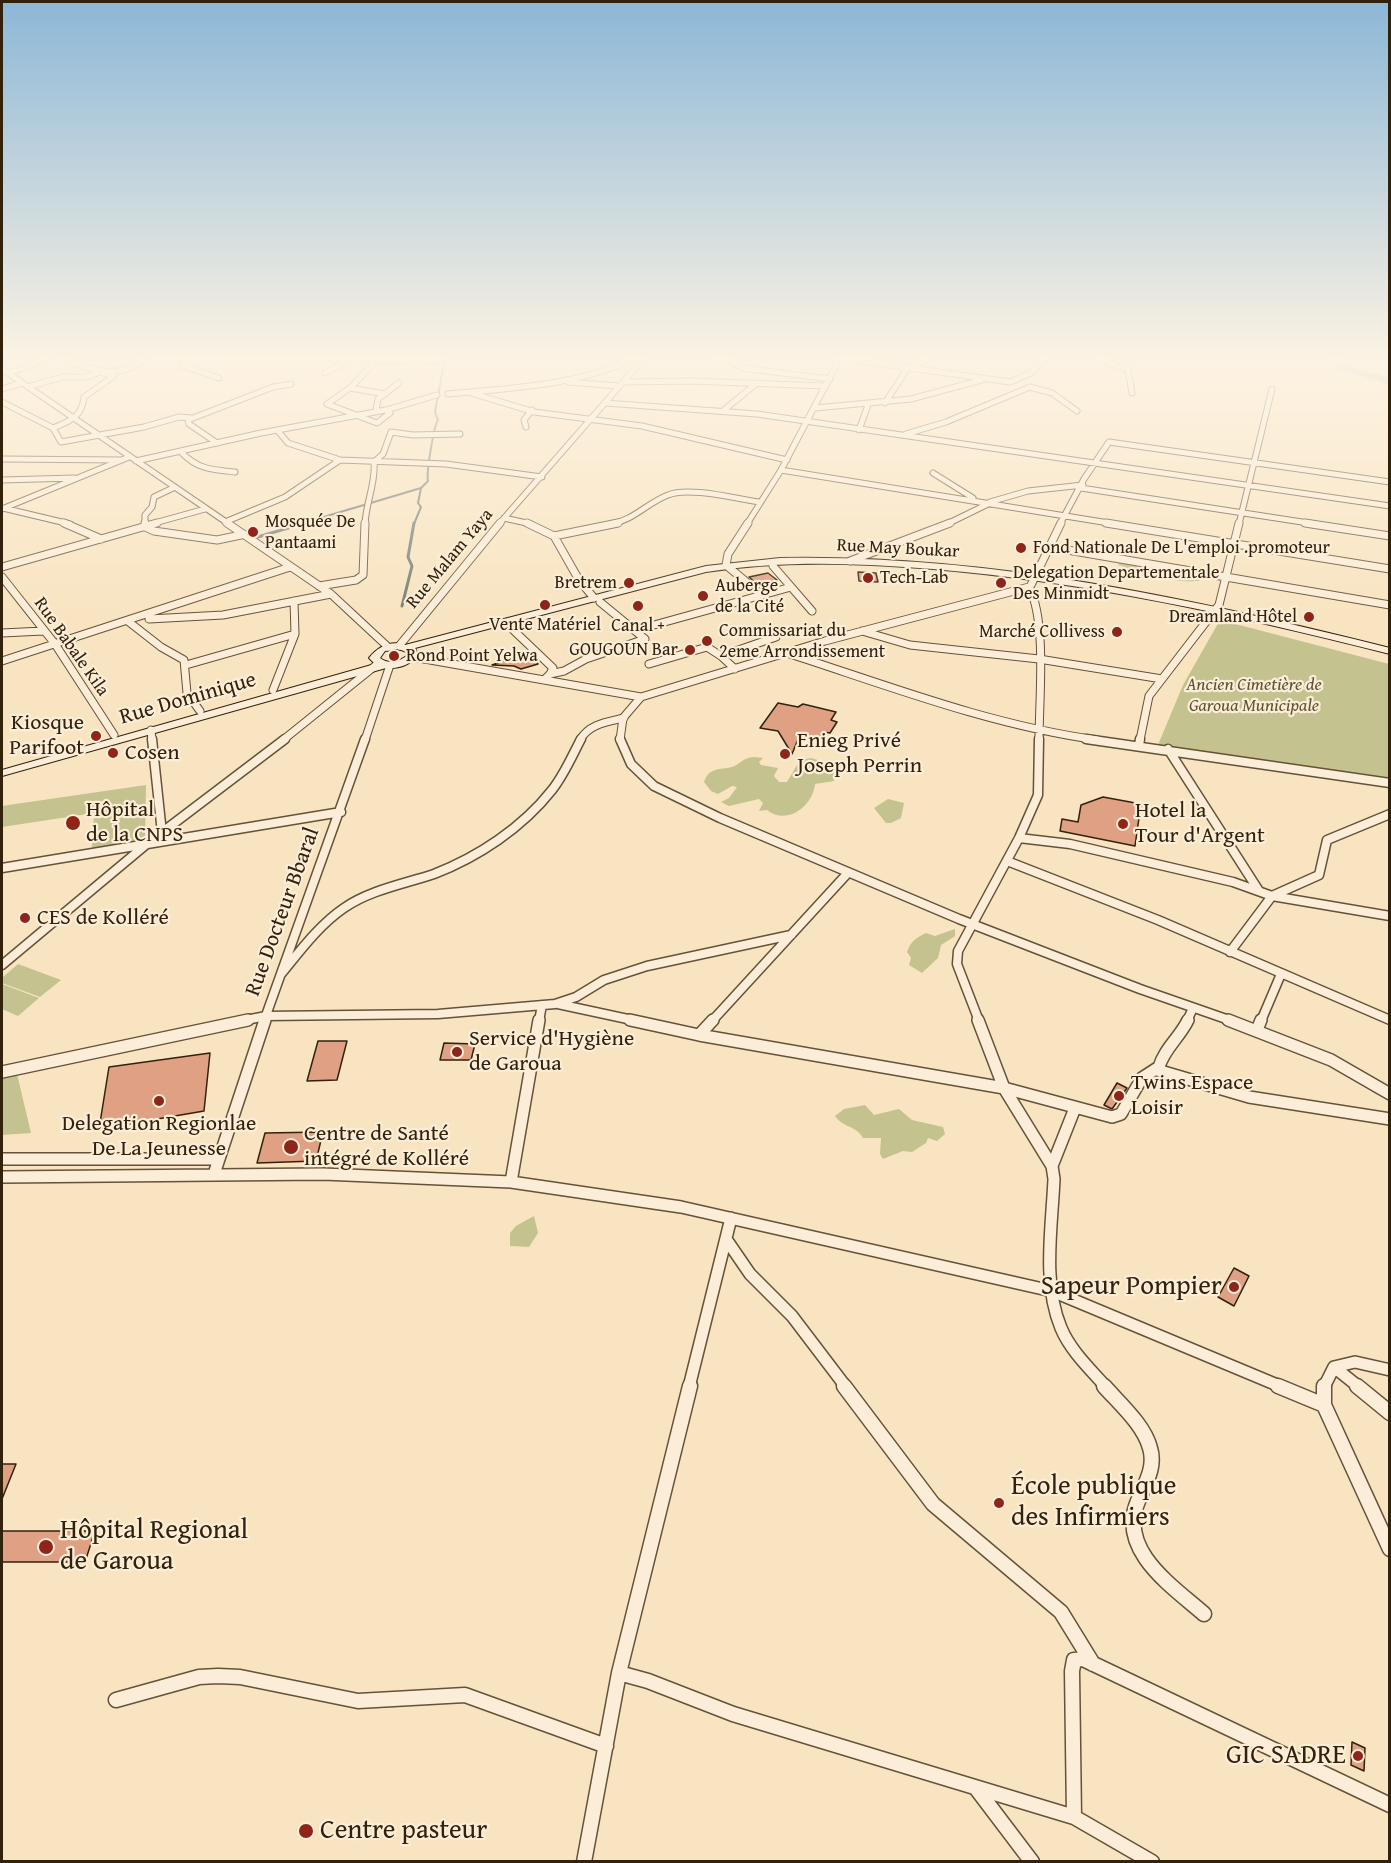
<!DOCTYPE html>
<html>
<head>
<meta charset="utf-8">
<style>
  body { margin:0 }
  #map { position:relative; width:1391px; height:1863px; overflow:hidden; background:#f9e4c1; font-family:"Gentium Book Plus",serif }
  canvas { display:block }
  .frame { position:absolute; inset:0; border:3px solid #32220c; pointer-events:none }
</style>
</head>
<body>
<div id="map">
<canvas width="1391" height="1863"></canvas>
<div class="frame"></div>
</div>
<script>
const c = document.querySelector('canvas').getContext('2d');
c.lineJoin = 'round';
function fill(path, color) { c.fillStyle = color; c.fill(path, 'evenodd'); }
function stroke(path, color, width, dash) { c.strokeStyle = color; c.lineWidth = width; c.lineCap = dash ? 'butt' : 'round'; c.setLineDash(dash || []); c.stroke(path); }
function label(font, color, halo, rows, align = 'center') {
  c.font = font + ' "Gentium Book Plus",serif'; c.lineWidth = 4.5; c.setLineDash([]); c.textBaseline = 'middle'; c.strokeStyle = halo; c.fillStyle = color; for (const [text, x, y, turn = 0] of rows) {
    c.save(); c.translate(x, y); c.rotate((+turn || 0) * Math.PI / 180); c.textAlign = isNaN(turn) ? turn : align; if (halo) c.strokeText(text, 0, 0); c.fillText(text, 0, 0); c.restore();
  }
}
const green = new Path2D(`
  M1119 562 1153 569 1152 567 1176 569 1201 580C1180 586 1140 571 1118 565Z
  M1220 620 1389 664V781L1158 745 1183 685Z
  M754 757 763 758 759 762 761 765 778 768 774 776 779 782H787L800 760 811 758 828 763 833 770 834 781 815 784C813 806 787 826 767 810L759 811 763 803 759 799 729 806 721 802 729 798 737 787 732 786 718 794 711 791 704 782C709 767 720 770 732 767 741 764 742 758 754 757Z
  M146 785 145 840 92 848 94 813 2 827V806Z
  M888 799 904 803 901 818 891 823H886L874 808Z
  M955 929V936L941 945 938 958 922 973 909 965 911 958 907 952C911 941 916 938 926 933L935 936Z
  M18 964 61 980 40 997 2 983V978Z
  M2 984 39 998 18 1016 2 1009Z
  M17 1074 31 1133 2 1135V1078Z
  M865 1105 874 1115 899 1109 912 1120 943 1127 945 1134 937 1141 928 1138 926 1143 912 1152 903 1151 883 1159 880 1154 881 1138H863C857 1126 842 1127 835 1116L844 1109Z
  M534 1216 538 1233 529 1247 510 1246V1233L516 1226Z`);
const streamFar1 = new Path2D(`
  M300 524 421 488
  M414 524 421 507 418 503 421 488 428 481C426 473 434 425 438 420L435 412 445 358`);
const stream = new Path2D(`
  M251 539 305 523
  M402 606 412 566 408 557 414 523`);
const river = new Path2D(`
  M1329 358H1340L1347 365 1390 378V385L1339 369Z`);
const building = new Path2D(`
  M858 572 876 573 878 582 859 581Z
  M768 573 777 580 758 585 749 577Z
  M527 653 538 664 521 669 514 666 492 665Z
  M778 703 798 707 803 704 836 712 831 720 837 722 830 733 823 732 818 741 799 737 792 754 778 731 760 728Z
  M1103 797 1141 804 1135 846 1060 831 1062 819 1078 822 1081 805Z
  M318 1041H347L337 1080 307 1081Z
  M444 1043 475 1044 471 1060H440Z
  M210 1053 204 1111 99 1129 109 1067Z
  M1117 1083 1127 1088 1112 1109 1104 1105Z
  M323 1132 316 1161 257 1163 265 1133Z
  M1234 1268 1249 1276 1234 1306 1218 1297Z
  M2 1464H16L2 1499Z
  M2 1531H95L85 1562H2Z
  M1352 1742 1365 1748 1364 1771 1351 1765Z`);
const streetFar4 = new Path2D(`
  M63 358 62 360C90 369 122 381 146 358
  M157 358 443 361
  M713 358 731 361 742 368 830 379
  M840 358 1010 382 1031 373 1046 358
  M1096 358 1128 370 1132 393
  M193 360 181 365 219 378
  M2 361 5 358
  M2 369 229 524
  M9 373 50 358
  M325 373 344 363
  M568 382 619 386
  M624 382 692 381 826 386
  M28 387 62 377H87L100 372 114 376 84 397C82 417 70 421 53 428L61 442 144 427 179 417 192 418
  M350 388 375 362
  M2 389 22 383
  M468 392 534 412 642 426 787 460
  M385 394 350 388 327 404 377 423 390 413 386 410
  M448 394C513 388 576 386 636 358
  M2 402 53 428
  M605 403 757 414 1390 506
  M885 403 907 369 929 358
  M815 408 911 399 985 379
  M376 410 378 399 399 383
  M724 410 757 383
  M526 427 524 420 532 410
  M859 430 868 405
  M278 431 288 443 340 460
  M906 434 946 422 1030 387 1052 393 1077 411
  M217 443 189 424 188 420 273 387 291 384
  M181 452C197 469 212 470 235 472
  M2 459 122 460
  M136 461 261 433 386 410 437 395
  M781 470 1115 524
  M933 473 973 498
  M2 480 74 478
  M1081 488 1315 524
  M990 502 1028 491 1083 485
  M3 508 70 524
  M2 509 129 457
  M504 518 531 524
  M225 522 285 497 340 460 446 464 542 477
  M145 524V515L152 507 154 497 173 488
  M151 524 205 509
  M365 524C366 502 376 483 374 462L383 454 391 432 413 435 460 434
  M499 524 644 358
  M611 524C634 520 647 503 668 495 688 486 737 499 760 502
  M747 524 781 470 840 358
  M947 524 990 503
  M1060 524 1084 479 1109 442 1390 482
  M1239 524 1272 389`);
const streetFar3 = new Path2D(`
  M64 523 101 539
  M145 523V527L154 531 217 540 241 535
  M227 523 331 594 388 647
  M527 523 554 536 618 523
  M748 523 728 554 726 565 762 595
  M1106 523 1390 569
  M1305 523 1390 536
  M554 536 579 580 594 598
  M1050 547 1390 605
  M850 561 950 523
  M773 566 812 611
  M2 567 157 523
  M2 577 55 644 114 735
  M1031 585 1061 523
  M319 586 356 580 363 575 365 523
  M1029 587C1047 621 1039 700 1039 740
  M294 601 295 634
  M149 619 223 615 331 594
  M129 622 161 647 184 660 187 693 200 711
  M509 626 553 668 550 674
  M636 630 791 587
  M862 631 910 645 1039 659 1162 679
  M2 633 43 631
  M399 646 500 523
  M787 653C889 686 990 725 1097 740
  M413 657 641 697
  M2 661 290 567
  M649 664 707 647 721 656
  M186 665 295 634 273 690
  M735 669 721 656 776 637
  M544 680 550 674 564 671 586 659 645 639 600 602
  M151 730 152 740
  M283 740 375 666
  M365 740 390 665
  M580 740C589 724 607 722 624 718
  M620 740 623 718 641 697 825 641 1029 587
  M1140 740 1149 696 1219 605 1239 523`);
const streetFar2 = new Path2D(`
  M152 739 162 833
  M620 739 631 764 654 786 720 818 959 919 1140 989 1232 1021
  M1086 739 1390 783
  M1139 745 1140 739
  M1168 749 1259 891
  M1019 838 1070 844 1233 882 1272 896 1390 916
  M1007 861 1158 920 1390 1020
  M2 868 341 812
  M1230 952 1272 896 1319 875 1327 840 1390 814
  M2 965 148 843 285 739
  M281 974C300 951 319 925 344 908 370 890 404 884 434 874 478 857 522 828 552 790 564 775 572 756 581 739
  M558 1004 637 1021
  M241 1021 266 1016 438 1014 555 1004 576 997 604 980 647 966 791 935
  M264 1021 365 739
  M539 1021 542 1005
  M712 1021 846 875
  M979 1021 957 964 958 951 1019 838 1038 795 1039 739
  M1187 1021 1193 1008
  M1261 1021 1281 974`);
const streetFar1 = new Path2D(`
  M630 1020 699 1035 1004 1088 1112 1117 1121 1114 1142 1078 1159 1067C1164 1049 1180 1037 1188 1020
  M978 1020 1004 1088 1052 1166 1054 1179C1052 1226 1042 1283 1061 1328 1070 1350 1090 1369 1106 1387
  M1228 1020 1331 1060 1390 1094
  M1257 1030 1261 1020
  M699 1035 713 1020
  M1157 1070 1249 1097 1390 1119
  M2 1072 248 1020
  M2 1159H219
  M1052 1166 1075 1108
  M214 1174 265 1020
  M2 1177 323 1174 511 1182 681 1207 1052 1291 1282 1387
  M511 1182 539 1020
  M726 1239 750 1274 792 1316 846 1387
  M1334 1367 1359 1387
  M689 1387 731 1218
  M1324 1387 1334 1367 1355 1362 1390 1370`);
const street = new Path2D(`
  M844 1386 933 1504 1061 1612 1093 1664
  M1104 1386C1120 1404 1144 1425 1150 1448 1156 1467 1145 1484 1138 1501 1117 1550 1172 1586 1204 1614
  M1278 1386 1324 1405
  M1324 1386V1405L1390 1549
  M1357 1386 1390 1413
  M619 1673 648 1681 733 1714 1074 1817 1152 1862
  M116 1700 199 1677 218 1676 240 1677 358 1701 465 1695 606 1746
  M976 1788 1032 1862
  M1074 1817 1072 1671 1074 1660 1083 1659 1390 1805
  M584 1862 619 1673 690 1386`);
const secondary = new Path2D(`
  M780 558C987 554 1191 598 1390 648V654C1239 616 1088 582 933 569 858 563 782 560 706 572L415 648 418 655C410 665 399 669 386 668L2 776V770L375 664 369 658C378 647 390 640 405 645L706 566ZM398 649 407 652 408 655C399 662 389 665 380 658L385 651Z`);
const markers = [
  [253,532,6,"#8f2418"],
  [1021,548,6,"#8f2418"],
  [868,578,6,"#8f2418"],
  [629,583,6,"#8f2418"],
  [1001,583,6,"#8f2418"],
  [703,596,6,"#8f2418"],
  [545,605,6,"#8f2418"],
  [638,606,6,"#8f2418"],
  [1309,617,6,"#8f2418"],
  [1117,632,6,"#8f2418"],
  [707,641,6,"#8f2418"],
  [690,650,6,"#8f2418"],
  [394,656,6,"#8f2418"],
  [96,736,6,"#8f2418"],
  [113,753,6,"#8f2418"],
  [785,754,6,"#8f2418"],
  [73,823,8,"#8f2418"],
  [1123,824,6,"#8f2418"],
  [25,918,6,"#8f2418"],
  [457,1052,6,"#8f2418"],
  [1119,1096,6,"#8f2418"],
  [159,1101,6,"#8f2418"],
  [291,1147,8,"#8f2418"],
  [1234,1287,6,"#8f2418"],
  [999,1503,6,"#8f2418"],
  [46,1547,8,"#8f2418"],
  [1358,1756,6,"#8f2418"],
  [306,1831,8,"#8f2418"]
];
const farPoinames = [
  ["Mosquée De",265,522],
  ["Pantaami",265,543],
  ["Fond Nationale De L'emploi .promoteur",1033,548],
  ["Delegation Departementale",1013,573],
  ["Des Minmidt",1013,594],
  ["Tech-Lab",880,578],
  ["Bretrem",617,583,"right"],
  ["Auberge",715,586],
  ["de la Cité",715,607],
  ["Dreamland Hôtel",1297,617,"right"],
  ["Vente Matériel",545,625,"center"],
  ["Canal +",638,626,"center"],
  ["Commissariat du",719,631],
  ["2eme Arrondissement",719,652],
  ["Marché Collivess",1105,632,"right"],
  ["GOUGOUN Bar",678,650,"right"],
  ["Rond Point Yelwa",406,656]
];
const farStreetnames = [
  ["Rue May Boukar",898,549,3],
  ["Rue Malam Yaya",450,559,-50],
  ["Rue Babale Kila",71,647,55]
];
const farParknames = [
  ["Ancien Cimetière de",1254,685],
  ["Garoua Municipale",1254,706]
];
const streetNames = [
  ["Rue Dominique",188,699,-16],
  ["Rue Docteur Bbaral",283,912,-70]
];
const poiNames = [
  ["Kiosque",84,723,"right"],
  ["Parifoot",84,748,"right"],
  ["Enieg Privé",797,741],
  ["Joseph Perrin",797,766],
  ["Cosen",125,753],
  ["Hôpital",86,810],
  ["de la CNPS",86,835],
  ["Hotel la",1135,811],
  ["Tour d'Argent",1135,836],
  ["CES de Kolléré",37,918],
  ["Service d'Hygiène",469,1039],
  ["de Garoua",469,1064],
  ["Twins Espace",1131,1083],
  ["Loisir",1131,1108],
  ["Delegation Regionlae",159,1124,"center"],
  ["De La Jeunesse",159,1149,"center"],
  ["Centre de Santé",304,1134],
  ["intégré de Kolléré",304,1159]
];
const nearPoinames = [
  ["Sapeur Pompier",1222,1287,"right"],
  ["École publique",1011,1487],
  ["des Infirmiers",1011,1518],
  ["Hôpital Regional",60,1531],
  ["de Garoua",60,1562],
  ["GIC SADRE",1346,1756,"right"],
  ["Centre pasteur",320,1831]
];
fill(green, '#c4c28e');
stroke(streamFar1, '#767e76', 2);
stroke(stream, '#767e76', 3);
fill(river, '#a3bcbd');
fill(building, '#dfa084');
stroke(building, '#32220c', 1.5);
stroke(streetFar4, '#645239', 7);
stroke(streetFar3, '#645239', 9);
stroke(streetFar2, '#645239', 11);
stroke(streetFar1, '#645239', 14);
stroke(street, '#645239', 17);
stroke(secondary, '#32220c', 2);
stroke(streetFar4, '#fbedd7', 5);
stroke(streetFar3, '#fbedd7', 7);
stroke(streetFar2, '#fbedd7', 8);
stroke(streetFar1, '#fbedd7', 11);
stroke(street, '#fbedd7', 14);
fill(secondary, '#fbedd7');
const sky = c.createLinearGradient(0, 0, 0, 619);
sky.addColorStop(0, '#8cb7d7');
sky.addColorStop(0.58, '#fcf3e3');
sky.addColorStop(1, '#fcf3e300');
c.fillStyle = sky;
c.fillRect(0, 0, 1391, 619);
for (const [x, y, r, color] of markers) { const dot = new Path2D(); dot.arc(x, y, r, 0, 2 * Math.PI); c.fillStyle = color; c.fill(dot); stroke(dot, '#fbedd7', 2); }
label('18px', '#32220c', '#fbedd7', farPoinames, 'left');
label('18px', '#32220c', '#fbedd7', farStreetnames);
label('italic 18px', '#5e5233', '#fbedd7', farParknames);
label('22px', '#32220c', '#fbedd7', streetNames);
label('22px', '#32220c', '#fbedd7', poiNames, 'left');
label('27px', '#32220c', '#fbedd7', nearPoinames, 'left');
</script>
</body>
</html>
